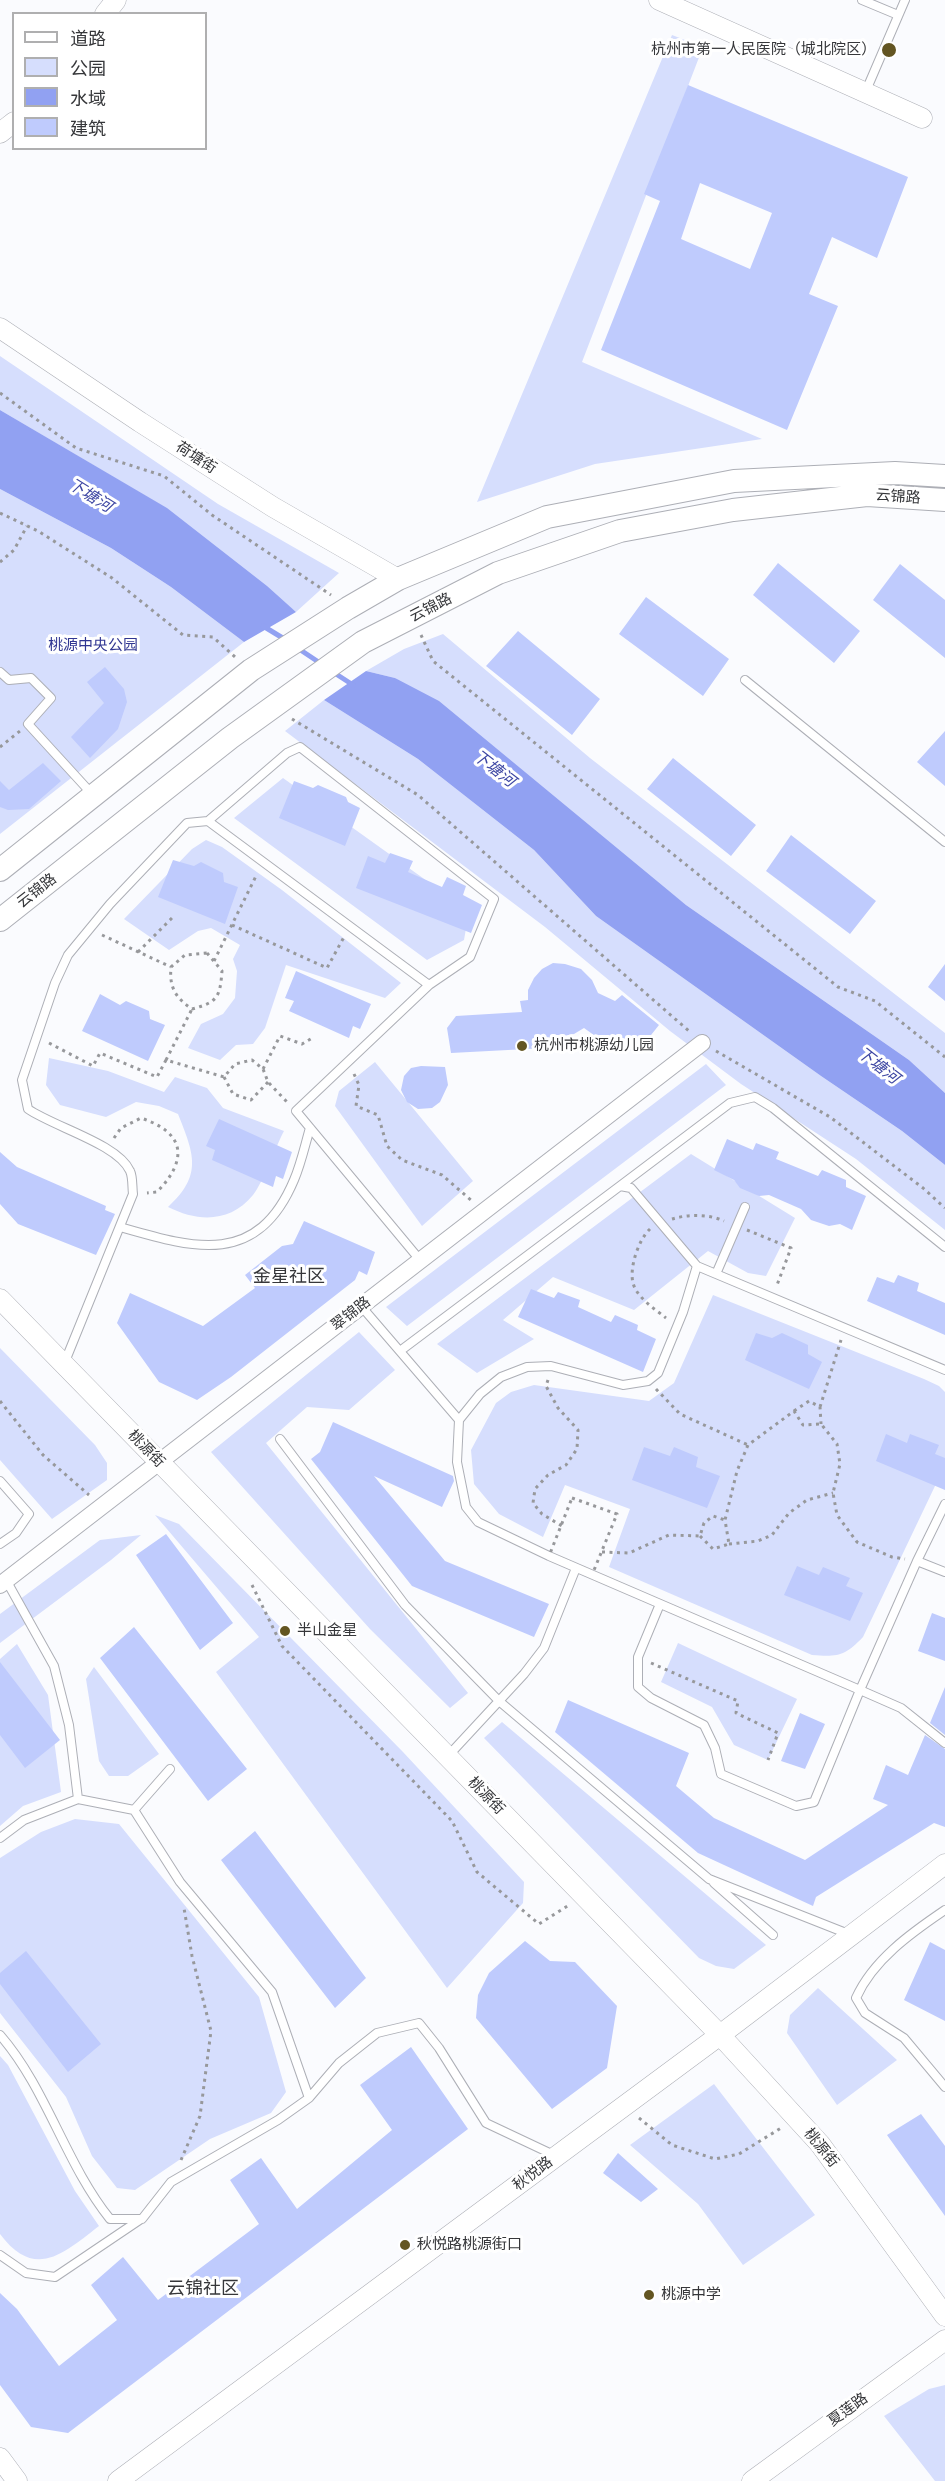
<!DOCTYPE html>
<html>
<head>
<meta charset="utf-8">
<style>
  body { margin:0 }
  #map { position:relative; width:945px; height:2481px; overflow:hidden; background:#fafbfe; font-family:"Fira Sans","Noto Sans SC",sans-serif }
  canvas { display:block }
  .legend { position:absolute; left:12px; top:12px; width:195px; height:138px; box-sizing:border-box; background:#fff; border:2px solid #afafb0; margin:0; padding:8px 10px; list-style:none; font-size:18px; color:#36373a }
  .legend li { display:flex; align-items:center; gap:12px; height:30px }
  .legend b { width:30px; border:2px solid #afafb0 }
</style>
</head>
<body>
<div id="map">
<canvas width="945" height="2481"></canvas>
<ul class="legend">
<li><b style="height:8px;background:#fff"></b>道路</li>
<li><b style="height:16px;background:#d6defd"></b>公园</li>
<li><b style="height:16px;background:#91a1f2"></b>水域</li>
<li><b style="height:16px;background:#bfcbfd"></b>建筑</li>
</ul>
</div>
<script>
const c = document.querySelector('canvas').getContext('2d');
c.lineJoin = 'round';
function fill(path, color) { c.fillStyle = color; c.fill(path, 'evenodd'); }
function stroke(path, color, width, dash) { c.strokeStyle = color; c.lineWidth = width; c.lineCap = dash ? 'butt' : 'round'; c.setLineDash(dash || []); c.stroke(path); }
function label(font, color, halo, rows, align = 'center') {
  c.font = font + ' "Fira Sans","Noto Sans SC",sans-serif'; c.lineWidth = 6; c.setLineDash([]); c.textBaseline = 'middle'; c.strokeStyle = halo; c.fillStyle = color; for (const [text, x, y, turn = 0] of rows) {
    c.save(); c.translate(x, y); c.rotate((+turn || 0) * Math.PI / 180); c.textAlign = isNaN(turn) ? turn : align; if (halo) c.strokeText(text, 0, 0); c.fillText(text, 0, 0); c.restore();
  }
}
const green = new Path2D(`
  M672 35 703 47 582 362 762 439 595 464 477 502Z
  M0 356 218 504 339 573 296 612 166 508 0 410Z
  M0 489 111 548 171 587 244 642 0 834Z
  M443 634 590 758 945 1033V1093L909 1060 686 905 395 678 366 671 404 649Z
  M324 700 418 759 534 850 596 916 821 1076 902 1131 945 1165V1230L856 1159 741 1084 670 1031 545 927 285 731Z
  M283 778 469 911 464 940 427 960 234 818Z
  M206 840 222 847 282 890 401 983 385 998 286 965 265 1028 253 1044 236 1045 220 1060 188 1048 201 1024 223 1014 235 998 237 971 233 959 240 945 211 928 198 931 169 950 124 919 192 849Z
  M49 1058 108 1071 164 1092 175 1077 207 1088 223 1108 284 1131C275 1148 264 1181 253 1195 230 1223 198 1222 168 1207 203 1175 194 1154 178 1114L159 1106 136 1102 106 1117 60 1105 46 1085Z
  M375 1062 473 1181 422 1226 335 1106 339 1091Z
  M706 1064 726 1085 407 1326 386 1307Z
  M691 1154 795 1218 766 1276 748 1273 708 1251 634 1310 553 1277 503 1320 534 1339 477 1373 437 1344Z
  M713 1295 924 1379 939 1386 945 1392V1465L863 1637C845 1656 838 1657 812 1655L609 1567 630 1509 565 1485 543 1537 499 1514 474 1484 471 1450 496 1403 511 1392 534 1385 649 1401 674 1383Z
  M359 1332 395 1370 349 1410 307 1407 266 1443 468 1693 450 1708 370 1629 211 1452Z
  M0 1348 95 1445 107 1463V1480L52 1519 0 1460Z
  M155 1515 179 1524 403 1752 524 1882 523 1903 447 1988 216 1672 259 1637Z
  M141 1535 111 1560 0 1643V1614L100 1540Z
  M678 1643 797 1699 768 1760 734 1745 712 1707 661 1682Z
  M17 1644 48 1695 61 1792 23 1806 0 1826V1659Z
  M94 1667 159 1754 128 1776H109L99 1761 86 1679Z
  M502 1722 766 1945 734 1969 716 1966 699 1958 484 1738Z
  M75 1819 119 1824 259 1997 286 2092 271 2113 210 2139 135 2190 117 2188 92 2156 66 2097 0 2013V1858L41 1832Z
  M818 1988 897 2060 837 2105 787 2033 790 2015Z
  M0 2056 8 2065 75 2191 99 2226C64 2253 35 2281 0 2234Z
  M714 2084 815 2215 743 2265 698 2204 630 2145Z
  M945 2385V2481H935L884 2416 929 2389Z`);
const water = new Path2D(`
  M0 410 167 508 267 586 296 612 244 642 171 587 111 548 0 489Z
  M366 671 395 678 439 701 686 905 909 1060 945 1093V1165L902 1131 821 1076 596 916 534 850 418 759 324 700Z`);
const stream = new Path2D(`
  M263 626 286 640
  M296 647 323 665
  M333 672 353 685`);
const building = new Path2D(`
  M688 85 908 177 877 258 832 237 809 294 838 306 787 430 601 350 660 201 644 194ZM700 183 772 213 750 269 681 239Z
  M778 563 860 631 834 663 753 595Z
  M900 564 945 600V658L873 600Z
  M646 597 729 659 703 696 619 634Z
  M518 631 600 699 572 735 486 666Z
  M105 667 124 689 127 702 118 729 90 758 71 737 104 703 87 682Z
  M945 731V786L917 762Z
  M673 758 756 825 731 856 647 789Z
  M43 763 61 781 29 809 8 810 0 807V781L9 790Z
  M294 781 313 788 318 785 346 797 348 802 360 808 345 846 279 818Z
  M791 835 876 901 850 934 766 871Z
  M390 853 413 861 408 872 442 887 447 877 466 886 463 895 482 905 471 933 356 888 368 856 385 863Z
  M173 860 194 866 201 862 223 873 224 882 238 887 225 924 158 897Z
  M553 963 565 964 581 969 592 980 598 993 615 1001 622 995 659 1025 636 1054 612 1037 605 1043 584 1028 574 1034 546 1039V1048L451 1053 447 1028 456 1016 522 1012 520 1001 528 1000V990L534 978 542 969Z
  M945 964V1001L928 987Z
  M296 971 371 1004 360 1029 353 1026 349 1038 289 1011 294 1001 285 998Z
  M100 994 120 1005 126 1001 149 1011 150 1019 165 1025 148 1061 82 1031Z
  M421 1066 445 1067 448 1085 440 1102 432 1108 418 1109 407 1102 401 1090 404 1076 411 1068Z
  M219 1119 292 1152 283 1179 276 1176 273 1187 212 1160 215 1150 206 1146Z
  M727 1139 753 1150 756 1143 779 1152 776 1159 818 1176 822 1170 846 1180V1187L866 1196 852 1230 840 1224 829 1226 811 1220 801 1209 769 1195 759 1196 740 1188 734 1180 714 1170Z
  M0 1152 17 1167 106 1206 105 1210 115 1214 96 1255 18 1224 0 1204Z
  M304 1221 375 1252 367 1275 359 1271 355 1280 231 1377 197 1400 159 1382 117 1323 130 1293 203 1326 255 1288 245 1275 282 1246 293 1244Z
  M898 1275 919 1283 917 1291 945 1303V1335L867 1301 877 1277 894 1283Z
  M531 1289 554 1298 558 1292 580 1300 578 1307 611 1322 615 1315 638 1325 637 1330 656 1339 643 1372 518 1317Z
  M756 1333 772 1338 782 1333 808 1345V1354L822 1362 809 1389 745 1360Z
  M333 1422 453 1476 454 1481 442 1507 374 1476 445 1561 549 1604 534 1637 412 1586 311 1459 320 1452Z
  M886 1434 907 1443 910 1434 939 1445 935 1454 945 1458V1490L876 1461Z
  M644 1447 670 1456 674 1447 698 1457 696 1467 720 1476 707 1508 632 1480Z
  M166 1534 233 1623 200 1650 136 1555Z
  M797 1566 819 1575 823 1567 850 1578 846 1586 863 1593 850 1621 784 1595Z
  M932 1613 945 1618V1661L918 1651Z
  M134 1627 247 1769 208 1801 100 1658Z
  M0 1662 60 1740 25 1768 0 1735Z
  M945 1687V1735L930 1723Z
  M568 1700 689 1753 676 1786 714 1818 805 1860 888 1805 873 1799 886 1765 908 1775 925 1735 945 1749V1827L934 1823 816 1897 813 1906 698 1853 555 1732Z
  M800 1713 825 1724 805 1769 781 1761Z
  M255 1831 366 1978 335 2008 221 1860Z
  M525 1941 550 1961 575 1962 617 2006 607 2068 552 2109 476 2018 478 1995 489 1973Z
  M930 1942 945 1950V2021L904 2000Z
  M26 1951 101 2044 68 2072 0 1984V1973Z
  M411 2047 468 2129 68 2433 31 2427 0 2385V2293L17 2309 59 2366 117 2320 91 2285 123 2257 158 2300 259 2224 230 2180 261 2158 297 2209 392 2130 360 2085Z
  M921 2114 945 2146V2216L887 2135Z
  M618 2153 658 2189 641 2202 603 2173Z`);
const path = new Path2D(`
  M0 393 76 448 164 476 212 515 331 595
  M0 513 38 531 112 578 183 635 213 637 235 657
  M0 562 14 550 27 526
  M421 635 433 661 838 987 875 1001 945 1057
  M292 719 418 795 689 1031
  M0 747 20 731
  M232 925 327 968 344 937
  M102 935 171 967
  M138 952 175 915
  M207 953 222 971C220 997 218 1002 192 1009 176 998 169 988 171 967L185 955Z
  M214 961 257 874
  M49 1043 93 1066 100 1053 157 1077 166 1060 224 1077 235 1064 252 1060 263 1069 268 1082 287 1102
  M716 1051 830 1117 923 1188 945 1208
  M166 1060 192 1009
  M263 1069 280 1036 302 1044 314 1037
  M354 1074 359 1085 356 1106 378 1115 387 1146 402 1160 442 1175 472 1201
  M224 1077 233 1094 251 1100 268 1082
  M114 1138 121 1128 141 1118C186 1133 188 1160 157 1192L147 1193
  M672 1219C688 1214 709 1214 724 1221
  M650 1229C639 1239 629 1267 633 1283 637 1298 655 1309 666 1318
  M747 1230 791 1248 777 1285
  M548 1380 546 1386 558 1408 578 1430 577 1449 566 1465 548 1475 535 1489 533 1503 542 1514 562 1526
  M656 1389 680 1414 748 1445
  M0 1401 43 1455 89 1495
  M820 1407 841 1340
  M794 1411 809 1401 820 1407 821 1424
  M572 1498 617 1514 592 1575 549 1556Z
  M700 1536 713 1549 729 1544 725 1520 737 1471 748 1445 794 1411 803 1425 821 1424 837 1444 840 1464 833 1493 837 1515 857 1542 892 1557 905 1559
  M729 1544 758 1541 772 1535 789 1513 807 1500 833 1493
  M602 1552 629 1553 669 1535 700 1536 704 1523 713 1516 725 1520
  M252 1585 282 1646 452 1821 477 1872 539 1924 569 1905
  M651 1663 738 1701 736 1713 778 1733 768 1760
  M639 2118 672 2145 715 2159 739 2154 781 2128
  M181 2160 200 2116 211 2031 192 1956 184 1908`);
const service = new Path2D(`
  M862 0 898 15
  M865 93 905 0
  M0 672 9 680 31 678 51 698 28 724 92 794
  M745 680 945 842
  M208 821 429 985 296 1111 420 1260
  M620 1186 730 1103 755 1097 773 1108 945 1247
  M120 1227C193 1248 257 1268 294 1180 301 1164 305 1145 310 1128
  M697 1266 683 1312 658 1373 648 1381 623 1385 551 1366 527 1367 501 1377 480 1394 459 1420 457 1462 466 1507 478 1522 549 1556 860 1690 917 1561 945 1504
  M716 1274 745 1207
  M361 1306 459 1420
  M400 1351 620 1186 631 1188 697 1266 945 1370
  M64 1364 133 1194C132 1187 133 1177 130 1171 118 1144 54 1127 28 1109L22 1080 55 983 68 955 110 904 187 823 208 821 287 753 300 747 494 899 470 957 429 985
  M280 1439 405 1605 499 1701 709 1879 851 1935
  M0 1481 29 1514 16 1533 0 1544
  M917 1561 945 1572
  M6 1580 54 1666 69 1725 78 1799
  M660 1604 638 1657V1687L651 1698 704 1725 715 1748 721 1774 796 1806 814 1802 860 1690 901 1708 945 1743
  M448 1756 524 1674 544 1648 576 1568
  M134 1810 170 1769
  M0 1838 24 1820 78 1799 134 1810 180 1882 272 1992 309 2098 278 2120 171 2182 142 2219H110C65 2163 47 2089 0 2035
  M714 1883 773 1935
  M945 1910C911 1933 873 1960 856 1998L865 2013 904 2038 945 2087
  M309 2098 339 2063 377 2033 419 2023 439 2048 486 2123 556 2156
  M0 2255 26 2273 55 2277 141 2219`);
const minor = new Path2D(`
  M0 1585 702 1043`);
const tertiary = new Path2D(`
  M659 0 922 118
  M105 14 116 0
  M0 133 14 122
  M0 328 140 422 273 507 398 579
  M0 1299 720 2035 820 2144 945 2316
  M0 2458 17 2481
  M118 2481 720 2035 945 1864
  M752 2481 945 2340`);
const secondary = new Path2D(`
  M0 870 251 670 348 608 398 579 547 517 734 481 895 473 945 476
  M0 920 230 738 363 642 498 573 620 531 733 510 867 495 945 500`);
const markers = [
  [889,50,8,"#635522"],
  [522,1046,6,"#635522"],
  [285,1631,6,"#635522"],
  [405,2245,6,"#635522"],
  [649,2295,6,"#635522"]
];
const poiNames = [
  ["杭州市第一人民医院（城北院区）",876,50,"right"],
  ["杭州市桃源幼儿园",534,1046],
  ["半山金星",297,1631],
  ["秋悦路桃源街口",417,2245],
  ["桃源中学",661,2295]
];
const streetNames = [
  ["荷塘街",196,458,33],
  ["云锦路",898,497,4],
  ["云锦路",431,608,-27],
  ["云锦路",37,891,-38],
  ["翠锦路",351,1314,-38],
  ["桃源街",146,1449,46],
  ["桃源街",486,1796,46],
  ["桃源街",821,2148,51],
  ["秋悦路",533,2174,-37],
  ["夏莲路",848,2410,-36]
];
const parkNames = [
  ["桃源中央公园",93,646]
];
const waterNames = [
  ["下塘河",90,496,32],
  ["下塘河",494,769,38],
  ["下塘河",878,1066,38]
];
const quarterNames = [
  ["金星社区",289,1277],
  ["云锦社区",203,2289]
];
fill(green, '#d6defd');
fill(water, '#91a1f2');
stroke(stream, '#91a1f2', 5);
fill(building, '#bfcbfd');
stroke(service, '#adafb6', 10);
stroke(minor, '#adafb6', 18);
stroke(tertiary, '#adafb6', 21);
stroke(secondary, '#adafb6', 24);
stroke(path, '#97989b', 3, [3, 4.5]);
stroke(service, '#fff', 8);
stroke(minor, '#fff', 16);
stroke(tertiary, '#fff', 20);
stroke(secondary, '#fff', 22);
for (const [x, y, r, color] of markers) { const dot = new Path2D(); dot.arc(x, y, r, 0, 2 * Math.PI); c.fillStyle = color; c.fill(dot); stroke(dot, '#fff', 2); }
label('15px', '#36373a', '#fff', poiNames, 'left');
label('15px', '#36373a', '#fff', streetNames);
label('15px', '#303692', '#fff', parkNames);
label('italic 16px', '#3d46a3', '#fff', waterNames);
label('18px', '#36373a', '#fff', quarterNames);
</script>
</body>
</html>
